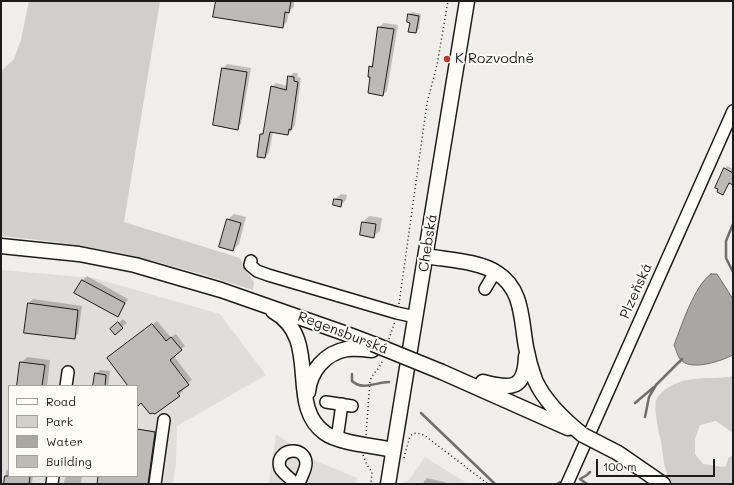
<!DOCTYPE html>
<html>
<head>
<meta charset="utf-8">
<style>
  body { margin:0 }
  #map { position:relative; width:734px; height:485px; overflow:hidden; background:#f0eeea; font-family:Mali,sans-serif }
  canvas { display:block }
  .frame { position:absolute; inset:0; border:2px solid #1c1c1c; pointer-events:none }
  .legend { position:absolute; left:8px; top:385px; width:130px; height:92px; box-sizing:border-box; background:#fdfcf7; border:1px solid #a3a29f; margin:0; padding:5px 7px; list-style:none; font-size:12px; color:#1c1c1c }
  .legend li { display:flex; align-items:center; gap:8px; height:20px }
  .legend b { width:20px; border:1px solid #a3a29f }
  .scale { position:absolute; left:596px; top:459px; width:119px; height:18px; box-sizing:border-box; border:2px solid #1c1c1c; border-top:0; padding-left:5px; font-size:12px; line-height:14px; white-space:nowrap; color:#1c1c1c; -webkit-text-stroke:3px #fdfcf7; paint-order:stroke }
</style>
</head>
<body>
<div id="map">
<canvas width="734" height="485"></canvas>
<div class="frame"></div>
<ul class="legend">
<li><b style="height:5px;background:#fdfcf7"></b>Road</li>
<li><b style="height:11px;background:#d0cfcc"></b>Park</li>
<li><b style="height:11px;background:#a8a7a3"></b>Water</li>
<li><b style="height:11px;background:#bbbab6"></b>Building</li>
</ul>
<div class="scale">100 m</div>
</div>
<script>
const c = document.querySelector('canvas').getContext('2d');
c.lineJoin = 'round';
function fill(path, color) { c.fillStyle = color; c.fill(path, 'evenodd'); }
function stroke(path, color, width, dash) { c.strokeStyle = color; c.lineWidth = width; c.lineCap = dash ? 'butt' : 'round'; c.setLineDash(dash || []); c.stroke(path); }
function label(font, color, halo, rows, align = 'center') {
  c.font = font + ' Mali,sans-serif'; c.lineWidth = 4; c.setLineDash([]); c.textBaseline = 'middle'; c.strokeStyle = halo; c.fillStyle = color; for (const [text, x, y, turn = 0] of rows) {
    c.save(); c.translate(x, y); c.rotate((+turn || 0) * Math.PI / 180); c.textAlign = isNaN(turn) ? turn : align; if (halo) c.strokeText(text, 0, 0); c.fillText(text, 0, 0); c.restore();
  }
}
const built = new Path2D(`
  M1 270 94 278 220 314 266 375 177 426 176 462 173 484H1ZM9 386H137V476H9Z
  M276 434 316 461 357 478 356 484H269Z
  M425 457 468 484H397L409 480Z`);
const green = new Path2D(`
  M29 1H160L124 222 240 258 247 272 254 282 253 290C208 276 162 262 115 252 78 244 39 240 1 236V71L14 59 21 40Z
  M733 376V433L716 421 700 425 695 439V454L703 464 725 467 729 457 733 456V484H673C662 470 664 453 660 437 658 429 653 406 657 398 664 387 681 380 694 379 707 377 720 379 733 376Z`);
const water = new Path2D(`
  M711 274H717L733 299V355C721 361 690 372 680 359 677 355 676 349 674 345 682 325 694 286 711 274Z`);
const shadow = new Path2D(`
  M217 1H294V7L289 11 287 22 282 27Z
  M412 12 421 14 419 29 416 32 411 22 409 14Z
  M384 23 398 25 387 91 383 95 371 76 370 67 373 64 379 27Z
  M227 64 251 68 241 124 237 128 223 69Z
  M293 73H298L297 77 301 78 295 125 292 130 288 134 273 132 269 153 265 157 261 134 264 131 272 87 276 83 288 86 289 77Z
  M727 166 733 169V180L730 182 723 194 725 169Z
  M341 194 347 195 346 200 340 206 335 199Z
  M234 214 246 217 239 244 233 250 228 219Z
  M369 216 382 218 380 231 374 236 361 234 363 222Z
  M87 276 128 299 121 311 117 316 76 293 83 280Z
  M33 299 82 306 78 334 74 338 29 303Z
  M123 319 127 323 122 327 116 325Z
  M157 321 167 333 171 337 176 334 185 346 173 355 192 380 181 389 183 391 179 395 142 402H137V386H129L113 354Z
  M27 357 50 360 47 386H18L21 363Z
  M100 370 110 371 108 386H94L96 374Z
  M137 429 156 431 149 484H98L99 476H137Z
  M9 469V476H33L32 484H5L6 471Z
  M67 476H82L81 484H64L65 478Z
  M427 478 444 482 448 484H422Z`);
const stream = new Path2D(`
  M733 224 726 241V258L733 272
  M352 374V381C363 391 376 382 389 382
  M635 403 654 387
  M421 413 495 484
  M645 417 649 397 656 385 682 359
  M557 484 560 482
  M587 484 580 479 587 475 590 472`);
const building = new Path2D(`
  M216 1H291L289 13 285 12 283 28 213 17Z
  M408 14 419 16 416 33 408 32 410 23 407 22Z
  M378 27 394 29 383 96 368 93 370 77H368L369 66 372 67Z
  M222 68 247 72 238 130 213 125Z
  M288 76 294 77V81L298 82 291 130 289 129 288 135 270 132 265 158 257 157 260 134H263L271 86 286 90Z
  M724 168 733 173V185L729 183 723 195 717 192 718 189 715 188Z
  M334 199 342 200 341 207 333 205Z
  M227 219 241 223 233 251 219 247Z
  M362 222 376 224 374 238 360 235Z
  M82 280 125 303 118 317 74 293Z
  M28 303 78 310 75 339 24 333Z
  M118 322 123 328 115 335 110 329Z
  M152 324 163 337 166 341 171 337 182 350 170 360 189 385 177 393 180 396 155 414 152 413 150 414 141 403 137 407V386H128L107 358Z
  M20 362 45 365 42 386H17Z
  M95 373 106 375 105 386H93Z
  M137 429 155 432 148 484H97L98 476H137Z
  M5 476H30L29 484H4Z`);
const path = new Path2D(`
  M399 304 427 103 437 65 448 1
  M389 339 395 321
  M366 435 370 381C373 372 379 371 383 359
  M363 455 367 465 372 472 371 484
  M404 458 410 436C415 432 418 433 424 435L488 484`);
const minor = new Path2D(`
  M251 261 250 265 257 271 268 275 397 313 416 317
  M485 289 495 272
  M66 386 68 372
  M326 402 352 406
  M337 439 342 404
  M52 484 53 476
  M155 484 164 420
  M295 484C291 478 283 474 280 468 274 449 305 444 306 463 306 470 301 477 299 484
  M567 484 733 111`);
const major = new Path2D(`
  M1 246 79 254 135 265 221 290 344 333 373 344
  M426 256C448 260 479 261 497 273 523 289 521 320 526 347 528 358 531 369 535 380 545 402 564 420 583 435
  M273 311C323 339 285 405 325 433 338 443 376 446 393 450
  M442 372 568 428
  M483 382C512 390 525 389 526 356
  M308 392C310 371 325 353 347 349 355 348 364 349 372 350
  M618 453 663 484
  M388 484 467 1`);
const majorBridge = new Path2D(`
  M373 344 442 372
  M583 435 618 453`);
const markers = [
  [447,59,4,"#c8321e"]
];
const poiNames = [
  ["K Rozvodně",455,59]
];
const streetNames = [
  ["Chebská",428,243,-81],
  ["Plzeňská",636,291,-66],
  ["Regensburská",343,333,21]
];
fill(built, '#e0deda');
fill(green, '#d0cfcc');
fill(water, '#a8a7a3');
stroke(water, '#706f6d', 1);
fill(shadow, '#0003');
stroke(stream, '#706f6d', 2.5);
fill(building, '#bbbab6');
stroke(building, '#1c1c1c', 1);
stroke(minor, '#1c1c1c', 14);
stroke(major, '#1c1c1c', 17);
stroke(path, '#1c1c1c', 1.5, [1, 3]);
stroke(minor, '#fdfcf7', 11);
stroke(major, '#fdfcf7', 14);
stroke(majorBridge, '#1c1c1c', 17, []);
stroke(majorBridge, '#fdfcf7', 14);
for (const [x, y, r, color] of markers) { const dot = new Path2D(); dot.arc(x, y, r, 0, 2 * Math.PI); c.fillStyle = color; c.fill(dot); stroke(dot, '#fdfcf7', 1.5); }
label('14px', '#1c1c1c', '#fdfcf7', poiNames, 'left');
label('14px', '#1c1c1c', '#fdfcf7', streetNames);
</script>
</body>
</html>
